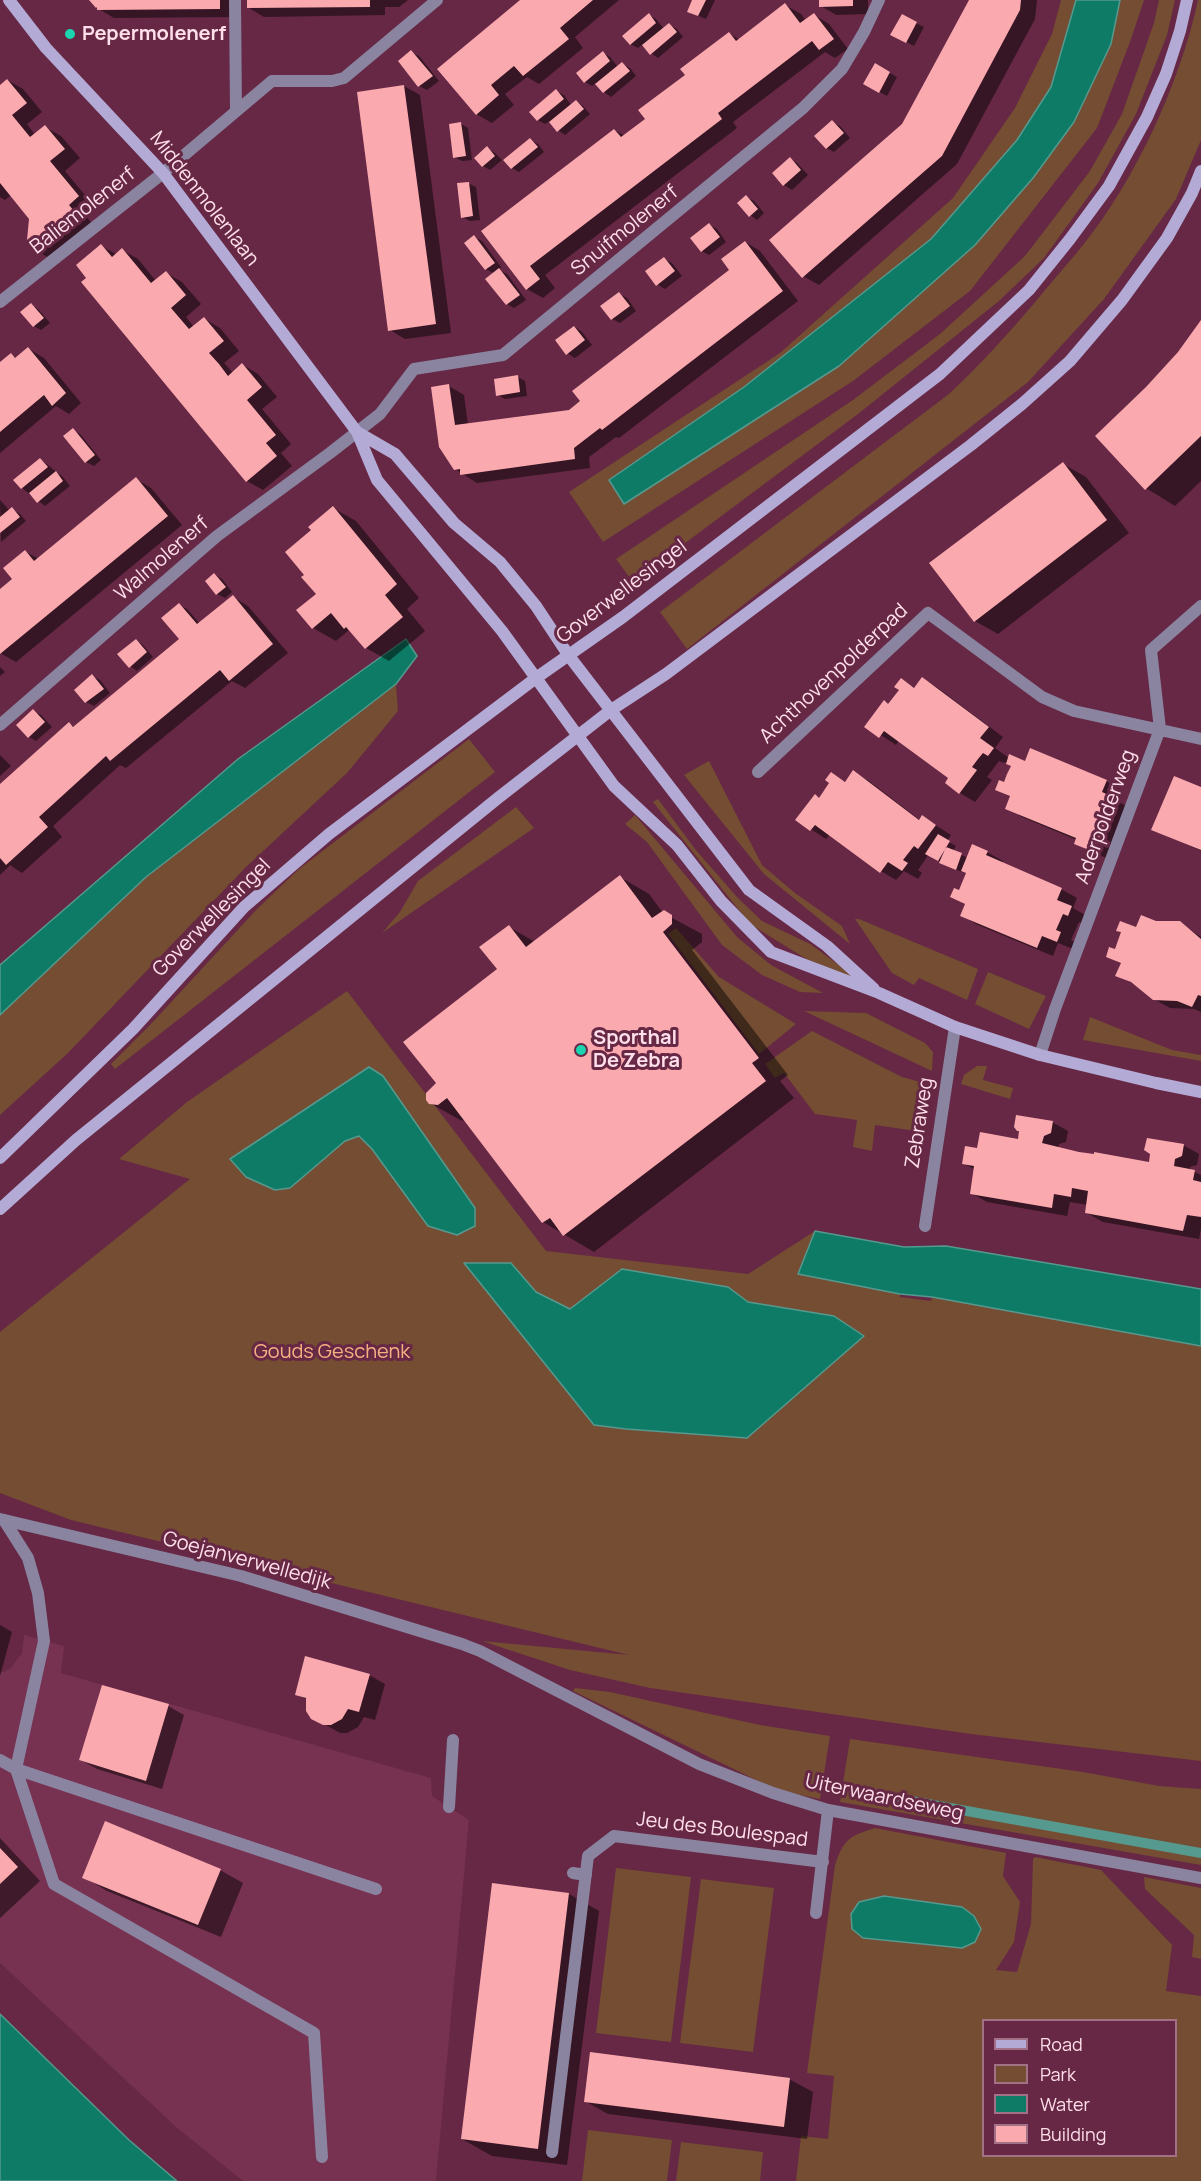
<!DOCTYPE html>
<html>
<head>
<meta charset="utf-8">
<style>
  body { margin:0 }
  #map { position:relative; width:1201px; height:2181px; overflow:hidden; background:#662844; font-family:Manrope,sans-serif }
  canvas { display:block }
  .legend { position:absolute; left:982px; top:2019px; width:195px; height:138px; box-sizing:border-box; background:#662844; border:2px solid #a37186; margin:0; padding:8px 10px; list-style:none; font-size:18px; color:#ffdfea }
  .legend li { display:flex; align-items:center; gap:12px; height:30px }
  .legend b { width:30px; border:2px solid #a37186 }
</style>
</head>
<body>
<div id="map">
<canvas width="1201" height="2181"></canvas>
<ul class="legend">
<li><b style="height:8px;background:#b3aad6"></b>Road</li>
<li><b style="height:16px;background:#744d33"></b>Park</li>
<li><b style="height:16px;background:#0e7b66"></b>Water</li>
<li><b style="height:16px;background:#faa9af"></b>Building</li>
</ul>
</div>
<script>
const c = document.querySelector('canvas').getContext('2d');
c.lineJoin = 'round';
function fill(path, color) { c.fillStyle = color; c.fill(path, 'evenodd'); }
function stroke(path, color, width, dash) { c.strokeStyle = color; c.lineWidth = width; c.lineCap = dash ? 'butt' : 'round'; c.setLineDash(dash || []); c.stroke(path); }
function label(font, color, halo, rows, align = 'center') {
  c.font = font + ' Manrope,sans-serif'; c.lineWidth = 6; c.setLineDash([]); c.textBaseline = 'middle'; c.strokeStyle = halo; c.fillStyle = color; for (const [text, x, y, turn = 0] of rows) {
    c.save(); c.translate(x, y); c.rotate((+turn || 0) * Math.PI / 180); c.textAlign = isNaN(turn) ? turn : align; if (halo) c.strokeText(text, 0, 0); c.fillText(text, 0, 0); c.restore();
  }
}
const built = new Path2D(`
  M24 1635 64 1646 61 1673 431 1778 432 1796 469 1820 436 2181H243L176 2127 0 1963V1673L10 1669 22 1653Z`);
const green = new Path2D(`
  M1061 0H1144L1130 42 1097 128 970 291 853 381 603 542 569 492 780 353 953 198 1015 108 1052 34Z
  M1159 0H1175L1167 35 1136 114 1098 183 1044 258 999 301 858 414 633 582 616 559 853 400 940 334 1025 256 1090 171 1122 114 1154 23Z
  M1198 0H1201V140L1176 199 1104 299 1028 382 687 649 660 612 949 394C981 364 1008 334 1036 301 1051 282 1068 264 1083 245 1136 179 1180 83 1198 0Z
  M396 684 398 711 347 773 246 867 68 1053 0 1115V1015L146 877Z
  M469 739 495 772 115 1069 111 1064 151 1024 257 909 299 869Z
  M709 761 762 865 795 893 842 926 850 944 764 874 684 775Z
  M658 799 695 849 737 897 762 921 810 944 868 986 808 960 750 924 653 802Z
  M516 807 534 828 382 933 400 912 418 881Z
  M635 815 737 937 771 965 823 993 800 992 762 975 722 945 647 842 625 824Z
  M855 919H859L978 969 967 1000 919 978 914 985 892 973Z
  M676 928 719 977 796 1024 759 1054 668 934Z
  M988 972 1046 996 1029 1029 975 1004Z
  M347 991 546 1251 748 1274 815 1231 799 1274 900 1294V1297L931 1301 932 1297 1201 1346V1761L971 1734 650 1688 570 1670 482 1641 629 1655 71 1520 0 1493V1332L190 1179 119 1159 187 1102Z
  M804 1011 866 1013 925 1043 933 1052 932 1071Z
  M1090 1017 1172 1050 1201 1055V1061L1083 1040Z
  M812 1031 902 1077 931 1085 923 1132 875 1125 872 1151 853 1147 857 1120 815 1114 784 1073 775 1078 765 1064Z
  M977 1066H987L983 1080 1013 1088 1010 1099 961 1084 964 1075Z
  M575 1688 610 1692 760 1725 830 1736 820 1799 779 1791 573 1691Z
  M850 1739 1083 1772 1159 1786 1201 1789V1865L840 1802Z
  M875 1828 1006 1853 1003 1876 1020 1902 1014 1942 996 1970 1017 1972 1031 1924 1033 1859 1035 1857 1101 1870 1172 1945 1166 1991 1201 1996V2181H796L801 2136 828 2139 834 2076 807 2073 835 1865C844 1839 849 1836 875 1828ZM984 2020H1176V2156H984Z
  M616 1868 691 1877 671 2042 596 2033Z
  M1144 1877 1201 1888V1959L1192 1957 1194 1935 1145 1889Z
  M701 1879 774 1888 753 2052 680 2043Z
  M588 2130 672 2140 667 2181H582Z
  M681 2142 763 2152 760 2181H676Z`);
const water = new Path2D(`
  M1076 0H1120L1111 44 1074 122 1033 178 975 245 839 366 624 504 609 480 744 387 931 239 1017 140 1051 87Z
  M406 639 417 656 396 684 146 877 0 1015V965L238 759Z
  M369 1067 383 1076 475 1208V1226L457 1235 428 1226 372 1149 359 1136 345 1141 290 1188 275 1190 246 1177 230 1159Z
  M815 1231 904 1247 946 1246 1201 1289V1346L932 1297 900 1294 798 1274Z
  M464 1263H511L536 1292 570 1309 622 1269 728 1287 748 1302 834 1316 864 1336 747 1438 626 1429 594 1425Z
  M884 1896 962 1907 974 1916 981 1929 975 1942 962 1948 863 1938 852 1929 851 1914 859 1902Z
  M0 2014 129 2140 177 2181H0Z`);
const shadow = new Path2D(`
  M91 0H235V17L114 18 99 9Z
  M249 0H408L399 7H385V15L264 17 249 8Z
  M523 0H619L575 37 583 48 539 84 527 77 505 94 514 105 492 123 476 114Z
  M694 0H715L706 19 696 15Z
  M821 0H868V14L836 15 821 6Z
  M971 0H1037L1035 19 957 164 819 285 803 276 904 125Z
  M785 5 801 14 806 21 814 15 829 24 848 49 835 58 825 52 733 122 737 128 545 275 555 288 543 298 527 289 483 231 614 130 625 136 647 119 687 75 730 34 740 40Z
  M649 15 656 19 664 29 669 25 677 29 683 37 658 58 651 53 643 44 638 48 630 44Z
  M902 16 924 27 914 46 892 34Z
  M411 52 419 56 439 81 427 90 419 86 400 62Z
  M603 53 610 57 618 67 622 64 630 68 636 76 611 97 604 92 596 83 592 86 585 82Z
  M875 65 897 77 887 96 865 84Z
  M7 80 23 89 42 112 27 124 35 135 45 127 61 136 80 158 65 171 94 206 84 214 95 227 54 261 39 252 31 219 11 195 5 200 0 197V87Z
  M404 86 420 95 451 333 405 339 390 330Z
  M556 91 564 95 571 105 576 101 583 106 590 114 565 135 558 130 550 121 545 124 538 120Z
  M832 122 840 126 850 138 834 152 827 148Z
  M460 123 468 128 472 160 462 161 454 157Z
  M530 140 538 144 544 152 519 172 512 168Z
  M487 148 495 153 502 160 490 170 483 166Z
  M790 159 797 163 808 175 792 190 784 185 774 173Z
  M468 183 476 187 480 220 470 221 462 217Z
  M746 197 754 201 764 213 757 220 750 215Z
  M709 225 717 229 726 242 709 255 702 251Z
  M474 237 482 241 501 267 499 270 507 274 526 300 514 308 507 304 495 274 486 269 466 243Z
  M745 242 760 251 798 301 619 438 616 437 589 457 590 468 477 483 455 469 449 386 464 395 468 425 569 412 732 271Z
  M101 246 116 254 122 250 138 259 156 281 166 273 182 282 201 304 186 317 194 327 205 319 220 328 239 351 224 363 233 373 243 365 258 374 277 397 262 409 291 444 281 453 292 466 263 490 247 481 83 282 88 278Z
  M664 259 672 263 682 276 665 289 657 284Z
  M619 294 627 298 636 311 620 323 612 319Z
  M31 305 38 309 50 323 41 330 34 326Z
  M1201 322V481L1175 506 1146 488 1143 393 1179 352Z
  M575 327 582 332 592 345 575 358 567 353Z
  M29 349 44 358 81 403 69 414 56 406 0 453V364L11 355 17 359Z
  M518 377 525 381 527 396 505 399 498 395Z
  M73 430 80 434 101 460 94 466 86 462 65 436Z
  M40 459 63 477 70 486 45 506 22 488Z
  M1063 464 1086 477 1129 533 998 634 975 621Z
  M136 479 151 488 182 525 16 662 0 653V591L15 579 26 552 39 559Z
  M0 500 10 511 12 509 20 514 26 521 1 542Z
  M333 508 356 521 419 598 407 609 425 631 389 661 366 648 349 630 336 641 313 628 318 594 306 575Z
  M215 575 222 579 232 592 225 598 217 594Z
  M233 597 248 606 288 653 245 688 232 681 126 768 120 765 53 826 62 837 22 873 10 865 0 875V786L69 724 75 727 181 639 179 605 187 609 200 624Z
  M136 640 143 645 153 657 137 671 130 666Z
  M0 667 5 672 0 676Z
  M92 676 100 680 110 693 94 706 86 702 76 690Z
  M923 679 938 688 1003 737 995 748 1009 758 1106 781 1121 790 1117 801 1132 809 1110 860 1075 843 1077 840 1022 817 1007 808 1011 797 997 789 1005 784 1012 766 1005 762 1004 763 999 761 987 777 992 780 975 802 960 793 950 778 899 740 896 745 867 726 889 705 901 689V680L915 688Z
  M33 711 41 715 52 727 36 741 29 737 18 726Z
  M0 755 11 766 0 776Z
  M853 772 869 781 920 820 923 817 951 835 947 841 956 846 953 851 968 858 987 852 1003 861 1002 864 1061 889 1077 898 1073 908 1087 916 1084 924 1079 922 1071 940 1076 943 1073 949 1058 943 1053 956 978 925 962 916 966 905 952 897 960 892 968 874 949 867 929 854 918 870 922 873 918 879 904 871 896 880 881 871 830 834 826 839 797 820 820 799 832 783V774L846 782Z
  M1201 789V851L1153 829Z
  M620 877 649 894 663 913 702 934V942L692 950 788 1075 780 1081 794 1098 594 1252 543 1222 466 1121 460 1120 430 1103 438 1084 499 970 509 927 535 942Z
  M1155 922 1180 923 1201 937V1012L1194 1009 1170 1008 1154 999 1138 986 1117 975 1122 964 1107 956 1115 951 1136 929Z
  M1052 1122 1068 1131 1066 1142 1059 1144 1058 1149 1078 1153 1150 1163 1183 1145 1199 1154 1197 1165 1190 1167V1170L1201 1175V1229L1199 1239 1103 1222 1087 1213 1088 1205 1070 1202 1067 1216 987 1202 971 1193 975 1170 963 1163 979 1150 1019 1141 1021 1132 1018 1130Z
  M0 1625 12 1632 0 1676Z
  M369 1675 385 1684 375 1720 364 1717 358 1727 347 1733H340L312 1717 308 1700 296 1694Z
  M168 1706 184 1715 162 1789 97 1769 81 1760Z
  M0 1838 40 1881 0 1918Z
  M220 1870 243 1883 221 1937 107 1891 84 1877Z
  M494 1885 569 1894 599 1911 567 2165 492 2156 462 2139Z
  M789 2079 813 2092 807 2139 608 2114 585 2101Z`);
const stream = new Path2D(`
  M872 1794 1201 1853`);
const building = new Path2D(`
  M89 0H220V9L97 10V7L96 8Z
  M247 0H370V7L247 8Z
  M520 0H593L560 28 569 39 523 76 514 66 491 85 499 95 476 115 437 69Z
  M692 0H706L698 16 687 12Z
  M819 0H853V6L819 7Z
  M969 0H1021L1020 10 942 156 802 278 769 240 902 124Z
  M785 3 800 23 814 13 834 39 819 50 812 41 718 113 722 119 530 266 540 279 526 290 481 231 614 129 621 137 645 119 638 110 685 75 680 69 729 32 736 41Z
  M649 13 656 23 630 45 622 36Z
  M902 14 917 22 906 43 890 35Z
  M669 23 677 32 650 55 642 45Z
  M411 50 433 76 418 87 398 61Z
  M603 51 610 61 584 83 576 73Z
  M622 62 630 71 603 93 595 84Z
  M875 63 890 72 879 93 863 84Z
  M7 79 27 103 12 115 30 137 45 125 65 149 50 161 79 196 69 205 80 218 38 253 27 240 29 219 0 183V85Z
  M404 85 436 324 388 331 357 92Z
  M556 89 564 99 537 121 529 112Z
  M576 100 584 109 557 132 549 122Z
  M832 120 844 133 826 149 814 136Z
  M461 122 466 156 453 158 449 124Z
  M530 138 538 147 511 169 503 160Z
  M487 146 495 156 482 167 474 158Z
  M790 157 801 170 783 186 772 173Z
  M469 182 473 216 461 218 457 183Z
  M746 195 758 209 749 217 737 203Z
  M709 223 720 237 701 252 690 238Z
  M474 235 495 263 485 270 464 243Z
  M745 241 783 291 602 430 600 428 574 448 575 459 460 475V469L454 470 439 447 431 387 449 384 455 425 569 410 580 401 572 391 729 270 721 259Z
  M101 244 112 257 122 248 151 283 166 271 186 295 171 308 189 329 204 317 224 341 209 353 219 364 228 376 242 363 262 387 247 400 276 435 266 443 277 456 246 482 81 282 86 278 76 265Z
  M664 257 675 271 656 286 645 271Z
  M499 268 520 295 506 305 485 279Z
  M619 292 630 306 611 320 600 306Z
  M31 303 44 318 33 327 20 312Z
  M1201 320V436L1145 490 1095 436 1146 387 1178 352Z
  M574 326 585 340 566 355 555 340Z
  M28 347 66 393 52 406 44 395 0 432V362L11 353 15 358Z
  M518 375 520 392 496 396 494 379Z
  M73 428 95 455 85 463 63 436Z
  M40 458 48 467 21 489 13 480Z
  M1063 462 1107 520 974 622 929 563Z
  M56 471 63 481 37 503 29 493Z
  M136 477 168 516 0 654V589L12 579 3 568 25 550 34 561Z
  M333 506 397 584 385 595 403 617 365 649 346 627 344 629 331 613 312 629 296 610 316 594 301 577 304 575 285 552 311 530 308 527Z
  M12 507 20 517 0 533V517Z
  M214 573 226 587 216 595 205 581Z
  M233 595 273 644 229 681 220 670 110 761 106 756 39 817 48 827 6 865 0 858V784L69 722 73 727 179 639 161 618 179 603 197 624Z
  M136 639 147 652 129 668 117 654Z
  M92 674 104 689 85 703 74 690Z
  M922 677 989 727 980 738 994 748 988 756 983 753 978 759 972 767 977 770 959 794 945 783 948 778 884 731 879 738 864 727 884 700 888 704 899 690 894 687 901 678 914 688Z
  M33 709 45 722 28 738 16 725Z
  M1030 748 1107 780 1102 792 1117 799 1113 808 1108 806 1101 822 1106 825 1094 852 1074 844 1076 838 1005 809 1010 796 995 790 999 780 1004 782 1007 774 1011 766 1006 764 1009 754 1025 761Z
  M853 770 919 820 922 815 936 825 918 849 914 846 903 860 908 863 902 871 888 862 880 873 815 825 810 831 795 820 815 794 819 798 829 783 825 780 831 772 845 782Z
  M1174 776 1201 787V850L1151 830Z
  M938 834 950 841 938 861 925 854Z
  M972 844 988 851 986 855 1062 888 1057 900 1072 906 1068 916 1063 914 1056 930 1061 932 1057 942 1042 936 1037 948 960 916 965 904 950 897 954 888 959 890 966 873 961 871Z
  M946 847 962 853 956 870 939 863Z
  M620 875 652 918 664 910 672 915V924L663 932 759 1058 752 1063 766 1081 563 1236 550 1218 542 1223 447 1098 438 1105 429 1104 426 1100V1093L436 1083 403 1042 497 969 479 947 509 925 526 947Z
  M1141 915 1156 921H1180L1201 939V996L1198 995 1192 1007 1177 1001 1153 1000 1131 982 1115 976 1121 963 1106 957 1109 947 1115 949 1121 932 1116 931 1120 921 1136 927Z
  M1016 1115 1053 1121 1051 1133 1044 1136 1042 1143 1079 1152 1094 1154V1152L1149 1162 1150 1154 1144 1150 1147 1138 1184 1144 1182 1156 1175 1159 1174 1166 1195 1170 1193 1180 1201 1182V1217L1187 1215 1183 1231 1085 1213 1088 1191 1072 1188 1071 1197 1054 1194 1052 1208 970 1194 974 1166 962 1164 965 1146 977 1148 980 1132 1018 1139 1019 1131H1017L1014 1127Z
  M305 1656 370 1674 359 1712 348 1709 342 1719 331 1725H323L311 1719 306 1711V1698L295 1695Z
  M102 1685 169 1704 146 1781 79 1760Z
  M105 1821 221 1869 198 1925 82 1878Z
  M0 1848 18 1867 0 1884Z
  M492 1883 569 1893 538 2149 461 2139Z
  M590 2052 790 2078 784 2127 584 2102Z`);
const lane = new Path2D(`
  M0 1760 16 1769 44 1641 38 1593 28 1558 4 1520
  M16 1769 54 1884 314 2033 322 2157
  M16 1769 376 1889
  M449 1807 453 1740
  M573 1873 586 1875
  M816 1913 828 1810
  M552 2152 588 1856 614 1836 823 1862`);
const street = new Path2D(`
  M235 0 236 111
  M0 302 163 173 272 81H332L344 78 437 0
  M0 725 217 536 330 453 380 414 414 369 503 355 803 108 842 69 864 32 879 0
  M758 772 928 613 1042 697 1074 711 1201 739
  M1040 1055 1055 1009 1160 729 1151 650 1201 606
  M925 1226 955 1027
  M0 1519 241 1576 462 1644 480 1651 699 1764 773 1793 828 1810 1201 1878`);
const secondary = new Path2D(`
  M9 0 46 48 163 173 357 432 377 480 502 631 614 786 677 845 721 901 771 952 879 993 955 1027 1040 1055 1156 1083 1201 1092
  M357 432 395 454 454 523 500 562 536 606 569 656 749 890 827 946 874 989
  M0 1158 133 1029 244 907 329 834 536 678 623 617 940 374 1029 290 1070 239 1109 186 1147 117 1166 74 1180 31 1187 0
  M0 1209 76 1140 498 798 611 710 666 674 971 445 1022 404 1070 361 1122 300 1167 238 1192 193 1201 171`);
const markers = [
  [70,34,6,"#1bd5b1"],
  [581,1050,6,"#1bd5b1"]
];
const poiNames = [
  ["Pepermolenerf",82,34],
  ["Sporthal",593,1038],
  ["De Zebra",593,1061]
];
const streetNames = [
  ["Middenmolenlaan",204,199,52],
  ["Baliemolenerf",83,211,-38],
  ["Snuifmolenerf",625,231,-39],
  ["Walmolenerf",162,559,-41],
  ["Goverwellesingel",622,592,-37],
  ["Achthovenpolderpad",834,674,-43],
  ["Aderpolderweg",1106,817,-70],
  ["Goverwellesingel",212,918,-45],
  ["Zebraweg",920,1123,-81],
  ["Goejanverwelledijk",247,1561,15],
  ["Uiterwaardseweg",884,1798,12],
  ["Jeu des Boulespad",722,1830,7]
];
const parkNames = [
  ["Gouds Geschenk",332,1352]
];
fill(built, '#763250');
fill(green, '#744d33');
fill(water, '#0e7b66');
stroke(water, '#56998e', 1.5);
fill(shadow, '#0007');
stroke(stream, '#56998e', 10);
fill(building, '#faa9af');
stroke(lane, '#8a84a1', 12);
stroke(street, '#8a84a1', 12);
stroke(secondary, '#b3aad6', 12);
for (const [x, y, r, color] of markers) { const dot = new Path2D(); dot.arc(x, y, r, 0, 2 * Math.PI); c.fillStyle = color; c.fill(dot); stroke(dot, '#662844', 2); }
label('bold 20px', '#ffdfea', '#662844', poiNames, 'left');
label('20px', '#ffdfea', '#662844', streetNames);
label('20px', '#f5b082', '#662844', parkNames);
</script>
</body>
</html>
